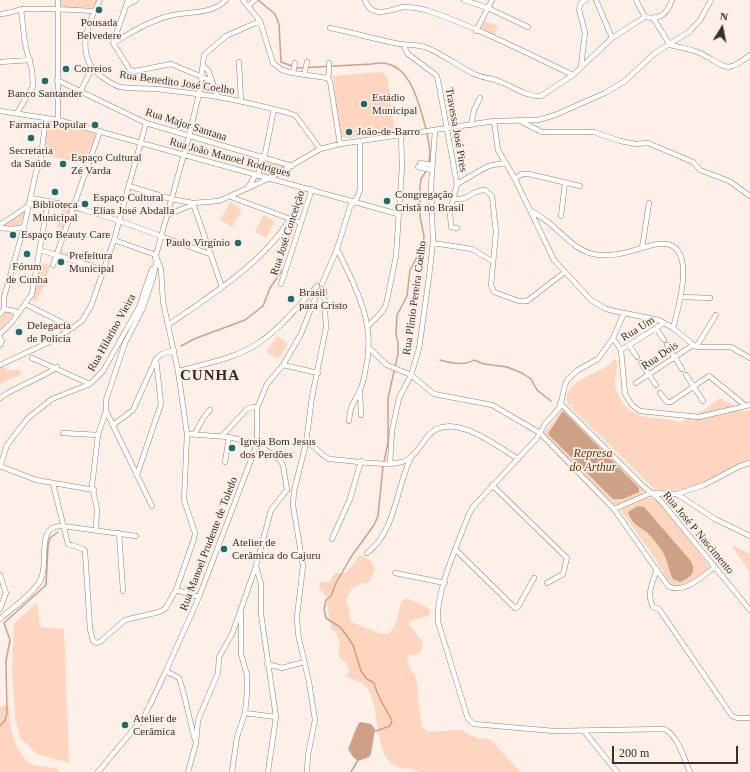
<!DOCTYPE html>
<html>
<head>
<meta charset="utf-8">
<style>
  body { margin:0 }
  #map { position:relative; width:750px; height:772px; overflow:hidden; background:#fcf0e9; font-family:"Times New Roman",serif }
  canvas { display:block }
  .north { position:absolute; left:702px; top:8px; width:40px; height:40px; -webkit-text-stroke:3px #fcf0e9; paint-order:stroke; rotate:10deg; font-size:11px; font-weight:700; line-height:16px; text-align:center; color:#3b2f29 }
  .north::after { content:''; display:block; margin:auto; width:14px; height:18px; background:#3b2f29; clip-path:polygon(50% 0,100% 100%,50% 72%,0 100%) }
  .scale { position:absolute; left:612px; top:746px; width:126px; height:18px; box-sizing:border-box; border:2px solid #3b2f29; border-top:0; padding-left:5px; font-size:12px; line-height:14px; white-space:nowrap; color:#3b2f29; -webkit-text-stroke:3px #fcf0e9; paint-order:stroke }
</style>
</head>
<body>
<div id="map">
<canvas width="750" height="772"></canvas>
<div class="north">N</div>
<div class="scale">200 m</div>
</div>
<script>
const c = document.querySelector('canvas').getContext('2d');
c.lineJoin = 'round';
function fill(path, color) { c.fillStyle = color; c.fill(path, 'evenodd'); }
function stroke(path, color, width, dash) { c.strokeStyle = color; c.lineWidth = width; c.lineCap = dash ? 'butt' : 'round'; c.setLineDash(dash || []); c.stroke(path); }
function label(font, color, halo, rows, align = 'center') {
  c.font = font + ' "Times New Roman",serif'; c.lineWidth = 3.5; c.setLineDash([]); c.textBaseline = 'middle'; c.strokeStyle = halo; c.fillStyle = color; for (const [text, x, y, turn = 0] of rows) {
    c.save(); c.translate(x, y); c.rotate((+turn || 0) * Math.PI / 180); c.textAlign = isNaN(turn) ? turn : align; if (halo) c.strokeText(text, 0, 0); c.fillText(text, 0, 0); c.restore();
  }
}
const green = new Path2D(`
  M60 0H98L92 8 61 7Z
  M484 21 498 26 495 35 481 29Z
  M381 72 387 76 395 132 348 138 343 137 339 131 333 76Z
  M203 81 210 83 213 95 201 92Z
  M50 121 94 132 96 136C92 146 86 154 84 163L42 155 48 124Z
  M266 159 285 165V167C278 171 265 181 261 170L264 160Z
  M230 202 242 210 232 227 220 220Z
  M63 206 70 208 63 228 57 227Z
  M24 212 25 214 20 226H3Z
  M264 215 275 222 266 238 255 232Z
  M61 251 94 262 93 265 60 254Z
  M40 263 50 265 44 286 36 301 32 299Z
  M9 311 12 313V316L0 329V319L5 312Z
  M277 336 288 344 278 359 266 352Z
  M614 359H616C619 370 614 379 615 386 615 390 619 394 620 398 631 422 658 416 680 422L707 408 718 399H722L743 411H750V460C741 461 733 467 725 472 704 483 677 497 653 488L568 404C560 378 605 375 614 359Z
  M4 367 8 371 19 369 22 374 0 384V368Z
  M564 410 644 490 642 494 617 505 614 504 545 436 544 433 561 411Z
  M647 498H651L661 503 709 566 707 570 681 587 673 586 667 580 655 558 621 511 622 509Z
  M734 546 750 554V595L749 571 733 548Z
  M360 555 371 561 375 569 369 583C356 583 350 588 346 600 350 608 348 615 351 622L379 633 388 634C401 623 396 605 405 598L425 606 430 610 429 615 411 621 409 624 422 641V649L419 654 408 655C405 665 412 669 415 677 419 687 418 698 419 708 420 715 421 720 422 727L428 732 460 730 479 739 485 738 492 741 520 772H420C411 766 400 771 391 763 376 750 379 718 372 699 371 695 370 691 367 688 362 682 353 680 346 676L349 671 346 663 338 656 340 643 337 634 331 628 326 596 319 588 320 583 330 581 335 573H346Z
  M37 602 40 627 64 629 69 763 37 754 20 738 15 719 12 671 14 624Z
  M5 705 10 708C7 723 17 760 34 765 42 767 50 767 58 769L59 772H0V707Z`);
const water = new Path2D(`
  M562 412H564L639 488V492L623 499H613L548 434Z
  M638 506 644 507 690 560C697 572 692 577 680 582L673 579C667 567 667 554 657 544 654 540 649 533 644 530 637 526 630 521 628 512Z
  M360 722 371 724 375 729 371 754 369 757 358 761 353 757 348 749C351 743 356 726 360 722Z`);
const stream = new Path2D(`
  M258 0 275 14 279 24 281 62 298 68 372 64C409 55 419 103 426 129
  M427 133 430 151 429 163
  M181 346 194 339 245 320 263 306 270 288 281 272 280 261 285 253V243L293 230
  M440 360C450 363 465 366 474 360L484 364 507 367 522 373 531 379 537 390 551 401
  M384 462 388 443V398L398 354V342L396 335 397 315 407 296 410 270 423 246 424 236 420 217V187L421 179 427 170
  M0 726 5 720 7 714 6 661 10 640 4 623 46 585 48 546 50 538 58 532
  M373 732 390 726 392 720C385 708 377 696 374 683L367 679 361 671 353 645 347 636 340 627 326 618 324 609 326 600 331 596 336 583 351 557 374 525 378 516 383 466
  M351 772 358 760`);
const minor = new Path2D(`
  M100 0C87 24 74 57 102 77 108 81 113 85 120 87 132 89 145 88 157 89 173 91 189 93 206 95 234 99 262 106 289 113L296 116 320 149
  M128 0 113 43 130 70 135 71 171 64 212 81
  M243 0 260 21 273 63 282 70 293 73 327 78 330 81 340 144
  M365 0C372 20 391 9 404 7 411 7 419 8 426 10 476 27 525 52 573 75
  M464 0 488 8 528 27
  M596 0 612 38
  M636 0 645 17
  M127 5 136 0
  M248 6 255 0
  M0 14C9 14 16 10 25 9 48 8 71 10 94 11
  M645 17C660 20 667 14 672 0
  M653 18 670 45
  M330 28C352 32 373 39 395 43 406 46 415 44 425 47 443 54 458 66 474 74 483 78 492 78 501 82 514 87 526 97 541 96L573 75 612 38 645 17
  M476 31 492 0
  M113 43C131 33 149 21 169 16 189 10 210 16 226 0
  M403 45 408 54 436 75 438 80 457 184 450 212 451 227 457 228
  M670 45C680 47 691 49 700 53 725 65 724 76 750 55
  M0 62 30 60
  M239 62 241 101
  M203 66 208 70 218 97
  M581 66 585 33 579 9 581 3 586 0
  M293 73 295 63
  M304 75 307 62
  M327 78 329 74V63
  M57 80 146 123 292 166
  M81 90 92 68
  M0 111 58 120 398 214
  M17 113 33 86 32 70 25 44 21 9
  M58 120V0
  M518 120 542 132H594L620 141 636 144 648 143 693 162 700 170 729 181 750 196
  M494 121 498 150 515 179 554 260 591 300 606 309 614 311 659 320 673 328 696 347H731L750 358
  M471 125 474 110 480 98
  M420 163 432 165
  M418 167 431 170
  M258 175 262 157 265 154 274 109
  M515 179 522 174H529L580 186
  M457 184 488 166 505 163
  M129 186 171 199 193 203 219 201 270 178 320 149 340 144 494 121 538 120 555 115 605 93 625 81 655 53 689 32 700 20 711 0
  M247 189 255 176 258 175
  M231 197 301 223
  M30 198C92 207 150 233 210 254
  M454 199C472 200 469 191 485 190L492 196 496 232 491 285 494 292 519 301H527L565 272
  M193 203 222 287
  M531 211C536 214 543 218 548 222 562 233 575 250 593 254 616 259 636 248 658 244 700 238 678 309 673 328
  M167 215 192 205
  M561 216 565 183
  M0 225 37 200
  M0 228 13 229 24 227
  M114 240 156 255 155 258
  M433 243 472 249 492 261
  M642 248 649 203
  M337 249C357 290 377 325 365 372 364 378 363 384 360 390 354 404 350 404 349 421
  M40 250 104 270
  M53 265 100 131
  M281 284 312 189
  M322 284 337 249 350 207 357 198 360 190V141
  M682 297 710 298
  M25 304 73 328
  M4 309V297L24 227 36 172 40 164 46 118
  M4 309 15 311 16 315
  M624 313 613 338 598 359 578 370 568 379 565 385 560 407 545 424 537 438 473 507 469 514C458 543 435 593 438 622L468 719 474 724 554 731 664 729C678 735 684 759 690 772
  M0 314 4 309
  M168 325C210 296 263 263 290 219
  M368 326 381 313 386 305 396 256 402 167 401 135
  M656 328 664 340
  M0 334 12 322 32 294 48 201
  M0 338 2 341 0 345
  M613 338 621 350 625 394 632 405 640 411 699 417 750 405
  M629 345 637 357
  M667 345 682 369
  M696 347 716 315
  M370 349 387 365 411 375 434 394 492 405 540 433 614 509 668 586C684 595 702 576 715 567
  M621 350 664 323
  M32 358 90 384
  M641 363 656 385
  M0 365 56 339 82 321 91 306 114 240 146 123
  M283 365 318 373
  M178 371C204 364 234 359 257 344 280 329 298 306 317 286
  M686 375 703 401
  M636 383 693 345
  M360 390 361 415
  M660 393 667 402H671L709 376 746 406
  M0 398C18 385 39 380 57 367
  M560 403 644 487 660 500 750 610
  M106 411 152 506
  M113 425 133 410 156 359 162 354 174 350
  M63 433 98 435
  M195 433 204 417 210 410
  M187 434 229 437 257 444 279 459 283 465 287 490
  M222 436 247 409 253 407 257 408
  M306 443C318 447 319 454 329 459 349 460 384 467 402 462 413 459 421 445 428 436 450 409 497 446 518 459
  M225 462 229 437
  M390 463 392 431 399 398 411 375 419 349 429 277 433 241 431 186 435 131
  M0 466 36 480 94 490
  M0 467 7 445 28 418 52 399 90 384 103 371 139 307 152 269
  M137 475 161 404 156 359
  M53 484 68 544 83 549 85 551 90 629 93 641 97 643 101 641 125 620 159 612 165 609 176 590 194 539 195 533 184 500 187 434 178 371 163 302 161 269 157 259
  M492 485 567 558 563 574 547 583
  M677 494 704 485 740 466 750 463
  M614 509 651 493 677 494 715 519 750 536
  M96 529 97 509 92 486 98 435 106 411V400L125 343 143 308 153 278 157 259 156 255 189 136 199 94 204 55 226 36 260 21
  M119 533 123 591
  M332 539 350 499 361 461
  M456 550 515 608 518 607 534 578
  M367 553C396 531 396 488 411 457
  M256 566 261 584V614L276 717 268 772
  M657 569C653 582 646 594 653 607L659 609 732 716 737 718H750
  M395 573 445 583
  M0 575 6 593 0 609
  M176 590 199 597
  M0 619C13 607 31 596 40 581 50 565 34 524 63 526L136 536
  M267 664 282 668 304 662
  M166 671 179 678C186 698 189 719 195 740
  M245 713 276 717
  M584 731 617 772
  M98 772 144 717 166 671 199 597 257 444V408L267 384 283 365 301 334 318 291
  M188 772 196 743 198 720 218 673 219 657 232 634 241 609 256 566 271 510 287 490
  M232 772 237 737 245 713 247 693V675L241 654V613
  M307 772 308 755 315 720 309 682 298 634 297 616 303 566 293 505 294 491 306 443 312 397 326 328 324 290`);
const markers = [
  [99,10,4,"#1e6b6c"],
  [66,69,4,"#1e6b6c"],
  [45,81,4,"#1e6b6c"],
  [364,104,4,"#1e6b6c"],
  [95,125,4,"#1e6b6c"],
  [349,132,4,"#1e6b6c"],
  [31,138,4,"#1e6b6c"],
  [63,164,4,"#1e6b6c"],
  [55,192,4,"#1e6b6c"],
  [387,201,4,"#1e6b6c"],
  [85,204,4,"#1e6b6c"],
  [13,235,4,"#1e6b6c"],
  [238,243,4,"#1e6b6c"],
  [27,254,4,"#1e6b6c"],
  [61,262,4,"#1e6b6c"],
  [291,299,4,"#1e6b6c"],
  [19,332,4,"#1e6b6c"],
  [232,448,4,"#1e6b6c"],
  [224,549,4,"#1e6b6c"],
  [125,725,4,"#1e6b6c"]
];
const poiNames = [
  ["Pousada",99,23,"center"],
  ["Belvedere",99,36,"center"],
  ["Correios",74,69],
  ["Banco Santander",45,94,"center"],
  ["Estádio",372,98],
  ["Municipal",372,111],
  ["Farmacia Popular",87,125,"right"],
  ["João-de-Barro",357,132],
  ["Secretaria",31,151,"center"],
  ["da Saúde",31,164,"center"],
  ["Espaço Cultural",71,158],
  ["Zé Varda",71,171],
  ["Congregação",395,195],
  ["Cristã no Brasil",395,208],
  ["Espaço Cultural",93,198],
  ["Elias José Abdalla",93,211],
  ["Biblioteca",55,205,"center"],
  ["Municipal",55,218,"center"],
  ["Espaço Beauty Care",21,235],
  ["Paulo Virgínio",230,243,"right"],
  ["Prefeitura",69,256],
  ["Municipal",69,269],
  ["Fórum",27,267,"center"],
  ["de Cunha",27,280,"center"],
  ["Brasil",299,293],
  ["para Cristo",299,306],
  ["Delegacia",27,326],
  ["de Polícia",27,339],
  ["Igreja Bom Jesus",240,442],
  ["dos Perdões",240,455],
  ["Atelier de",232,543],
  ["Cerâmica do Cajuru",232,556],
  ["Atelier de",133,719],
  ["Cerâmica",133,732]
];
const streetNames = [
  ["Rua Benedito José Coelho",177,83,8],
  ["Rua Major Santana",186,125,18],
  ["Travessa José Pires",456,130,80],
  ["Rua João Manoel Rodrigues",230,158,15],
  ["Rua José Conceição",288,233,-72],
  ["Rua Plinio Pereira Coelho",415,298,-82],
  ["Rua Um",638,329,-32],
  ["Rua Hilarino Vieira",112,333,-61],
  ["Rua Dois",660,356,-34],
  ["Rua José P Nascimento",698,533,50],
  ["Rua Manoel Prudente de Toledo",209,544,-69]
];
const waterNames = [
  ["Represa",593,454],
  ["do Arthur",593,468]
];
const districtNames = [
  ["CUNHA",210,376]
];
fill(green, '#fed6bf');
fill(water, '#cca188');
stroke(stream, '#cca188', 1.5);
stroke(minor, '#997f70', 5.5);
stroke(minor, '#fff', 4.5);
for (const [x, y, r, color] of markers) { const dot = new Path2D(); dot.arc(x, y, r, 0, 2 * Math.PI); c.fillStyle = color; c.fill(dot); stroke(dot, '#fcf0e9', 1.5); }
label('11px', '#3b2f29', '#fcf0e9', poiNames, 'left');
label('11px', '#3b2f29', '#fcf0e9', streetNames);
label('italic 12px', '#683209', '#fcf0e9', waterNames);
c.letterSpacing = '1px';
label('bold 15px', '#3c2619', '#fcf0e9', districtNames);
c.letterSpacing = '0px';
</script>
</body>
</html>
